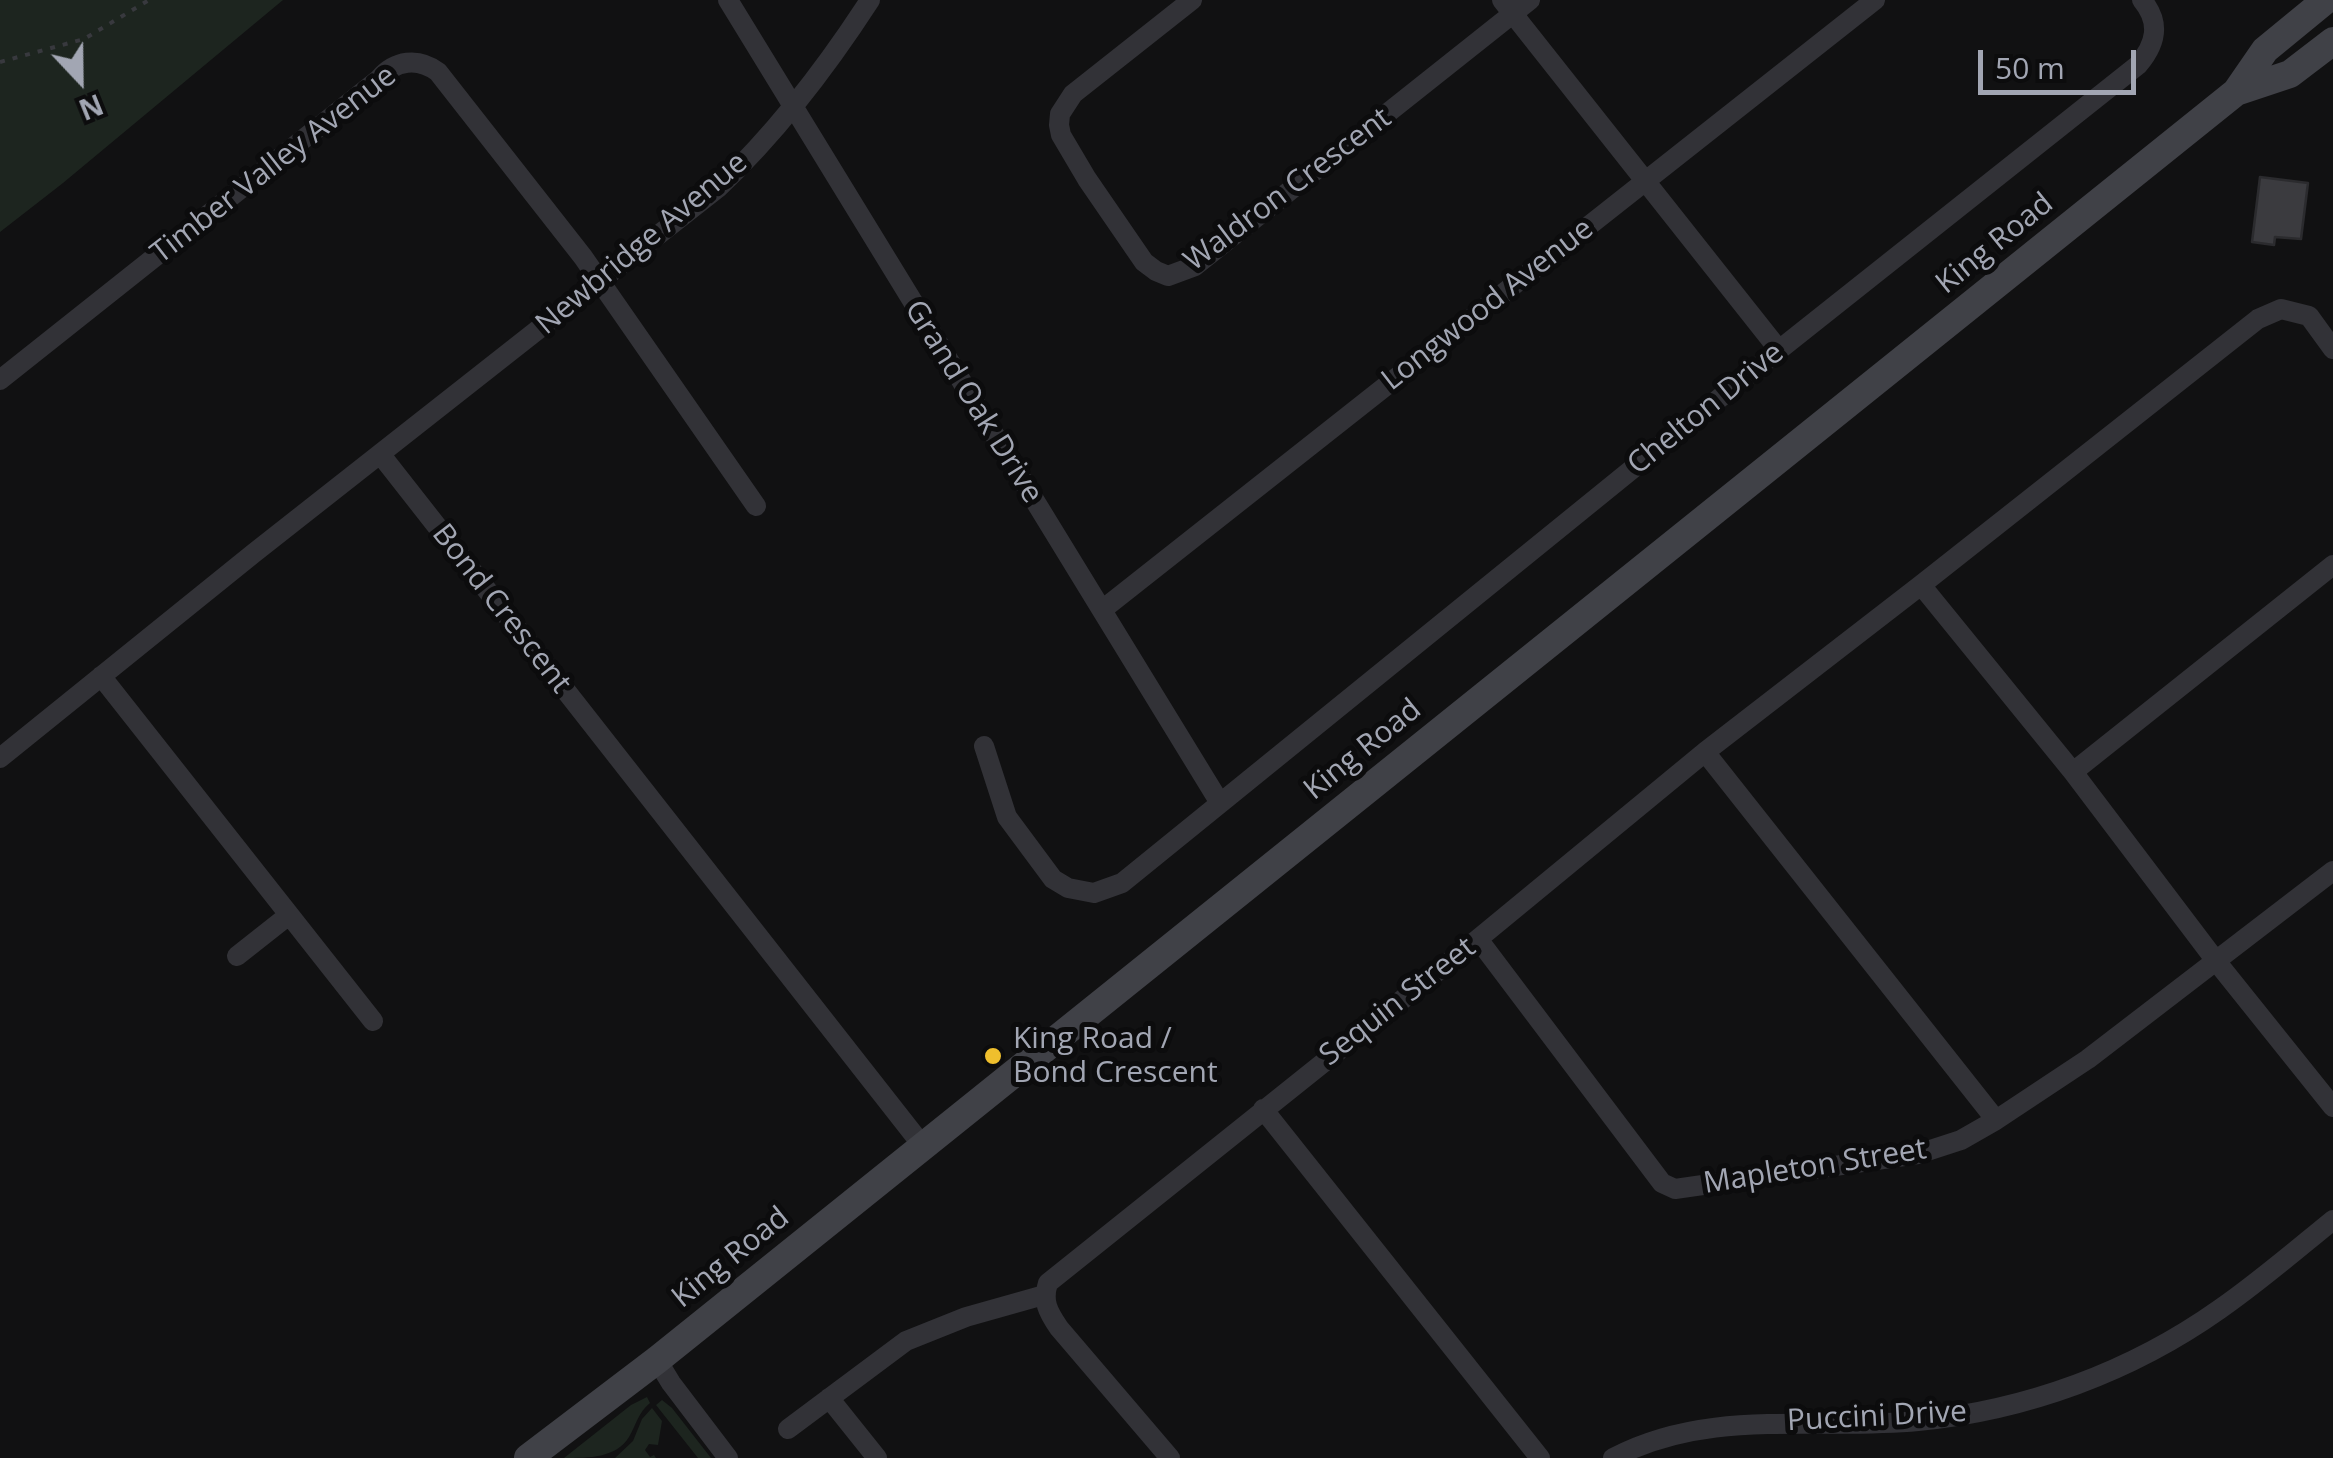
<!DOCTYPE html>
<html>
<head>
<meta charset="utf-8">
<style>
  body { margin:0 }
  #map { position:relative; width:2333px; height:1458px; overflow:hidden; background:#111112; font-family:"Open Sans",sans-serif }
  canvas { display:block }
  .north { position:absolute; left:30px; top:30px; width:100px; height:100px; -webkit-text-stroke:8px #0c0c0d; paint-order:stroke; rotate:158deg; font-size:28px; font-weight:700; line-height:40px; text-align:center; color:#a2a6b3 }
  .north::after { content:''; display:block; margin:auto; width:35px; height:45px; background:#a2a6b3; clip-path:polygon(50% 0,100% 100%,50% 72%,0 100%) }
  .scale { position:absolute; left:1978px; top:50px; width:158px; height:45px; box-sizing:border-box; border:5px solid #a2a6b3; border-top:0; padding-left:12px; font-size:30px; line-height:35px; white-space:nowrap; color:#a2a6b3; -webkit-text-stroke:8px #0c0c0d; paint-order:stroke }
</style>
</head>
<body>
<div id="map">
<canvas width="2333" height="1458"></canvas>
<div class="north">N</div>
<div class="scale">50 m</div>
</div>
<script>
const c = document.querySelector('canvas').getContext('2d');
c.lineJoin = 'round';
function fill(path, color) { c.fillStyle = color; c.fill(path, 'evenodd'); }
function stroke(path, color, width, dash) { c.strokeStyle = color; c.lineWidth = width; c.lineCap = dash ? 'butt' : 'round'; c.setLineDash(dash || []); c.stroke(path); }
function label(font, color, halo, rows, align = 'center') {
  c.font = font + ' "Open Sans",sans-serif'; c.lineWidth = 10; c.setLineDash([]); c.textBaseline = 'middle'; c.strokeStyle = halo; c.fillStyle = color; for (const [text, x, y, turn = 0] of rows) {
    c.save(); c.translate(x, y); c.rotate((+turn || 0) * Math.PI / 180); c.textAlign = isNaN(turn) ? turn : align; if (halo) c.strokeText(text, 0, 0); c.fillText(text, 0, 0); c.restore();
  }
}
const green = new Path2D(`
  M0 0H283L63 183 0 232Z
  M647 1397 650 1403C638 1413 637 1423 629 1437 616 1458 589 1458 564 1458L631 1405Z
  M662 1400 672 1408 711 1458H698L656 1405Z
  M652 1408 662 1421 658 1445 649 1444 645 1450 650 1457 654 1455 656 1458H615L633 1441 642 1419Z`);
const building = new Path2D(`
  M2260 177 2308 183 2301 239 2275 237 2274 245 2252 242Z`);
const path = new Path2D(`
  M0 62 84 39 149 0`);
const minor = new Path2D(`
  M728 0 1220 803
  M1192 0 1073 94 1060 114 1059 125 1061 135 1087 179 1144 262 1156 271 1168 276 1195 266 1530 0
  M1502 0 1779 350
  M0 380 379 79C395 60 418 57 438 72L583 257 756 506
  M381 455 922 1145
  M1921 585 2073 772 2216 961 2333 1107
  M1102 610 1875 0
  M101 676 373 1021
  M984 746 1007 817 1053 879 1068 888 1094 893 1122 883 1779 350 2138 65C2156 44 2161 23 2142 0
  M1705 752 1996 1120
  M0 758 254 553 718 188C777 132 826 68 870 0
  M2073 772 2333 565
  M1478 939 1662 1183 1675 1189 1918 1154 1961 1140 1996 1120 2088 1059 2333 871
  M237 956 289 915
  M1263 1109 1540 1458
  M657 1360 671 1383 728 1458
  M829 1398 877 1458
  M788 1429 906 1341 966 1317 1044 1295
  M1170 1458 1059 1328C1048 1312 1042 1301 1048 1283L1478 939 1705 752 1921 585 2258 319 2281 309 2309 316 2333 349
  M1613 1458C1710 1407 1814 1431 1918 1421 2027 1410 2131 1372 2220 1309 2259 1282 2296 1250 2333 1220`);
const secondary = new Path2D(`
  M2236 92 2290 74 2333 41
  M528 1458 657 1360 2236 92 2265 50 2326 0`);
const markers = [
  [993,1056,10,"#efbf2d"]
];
const streetNames = [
  ["Timber Valley Avenue",274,165,-38],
  ["Waldron Crescent",1288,190,-37],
  ["Newbridge Avenue",642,244,-40],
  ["King Road",1995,244,-39],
  ["Longwood Avenue",1488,305,-38],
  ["Grand Oak Drive",973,402,58],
  ["Chelton Drive",1706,409,-39],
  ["Bond Crescent",501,609,52],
  ["King Road",1363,750,-39],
  ["Sequin Street",1398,1002,-38],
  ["Mapleton Street",1815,1167,-9],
  ["King Road",731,1258,-39],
  ["Puccini Drive",1877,1417,-3]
];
const poiNames = [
  ["King Road /",1013,1039],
  ["Bond Crescent",1013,1073]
];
fill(green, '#1d251f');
fill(building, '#3b3b3f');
stroke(building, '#2b2b2e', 2.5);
stroke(path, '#38393e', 4, [5, 8]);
stroke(minor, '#323237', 20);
stroke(secondary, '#404147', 28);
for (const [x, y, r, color] of markers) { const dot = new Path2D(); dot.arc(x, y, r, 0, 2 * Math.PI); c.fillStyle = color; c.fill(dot); stroke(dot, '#0c0c0d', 4); }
label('30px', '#a2a6b3', '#0c0c0d', streetNames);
label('30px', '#a2a6b3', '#0c0c0d', poiNames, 'left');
</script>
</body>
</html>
